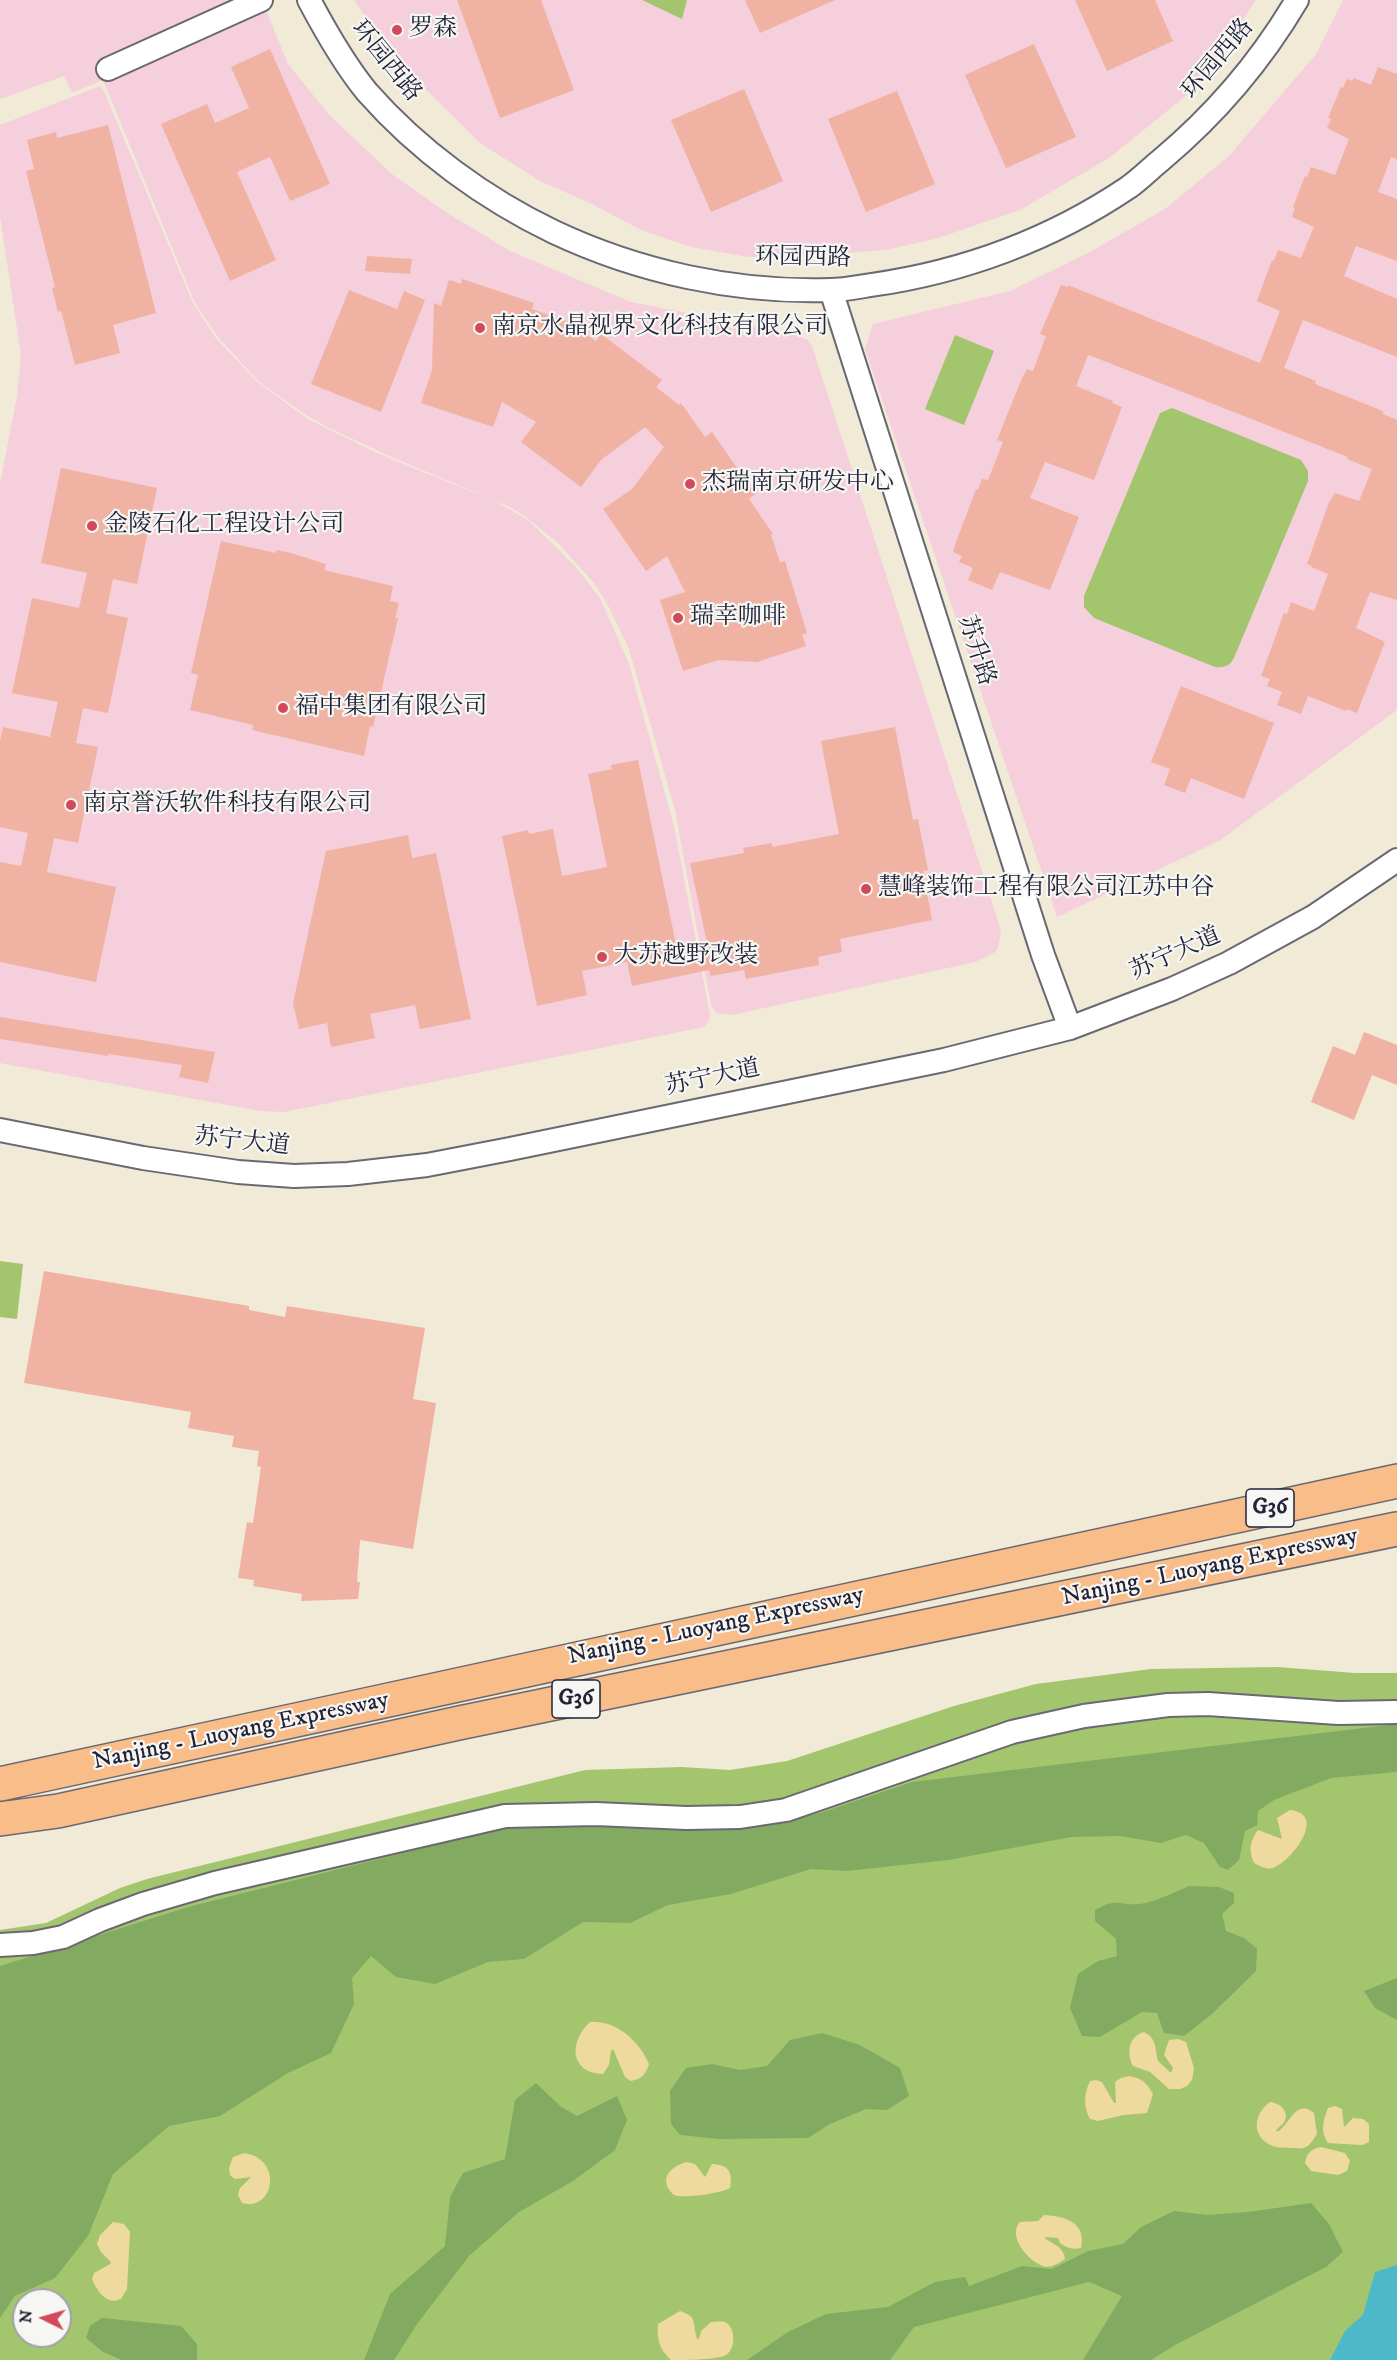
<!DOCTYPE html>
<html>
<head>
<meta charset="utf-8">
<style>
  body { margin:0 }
  #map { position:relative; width:1397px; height:2360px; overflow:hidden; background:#f0ead7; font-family:"IM FELL DW Pica",serif }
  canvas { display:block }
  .north { position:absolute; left:12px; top:2288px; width:60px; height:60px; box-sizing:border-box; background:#f6f6f2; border:2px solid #a1a1a9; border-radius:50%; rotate:275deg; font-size:16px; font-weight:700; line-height:24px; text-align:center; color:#22223b }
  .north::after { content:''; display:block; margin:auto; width:21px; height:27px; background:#d1495b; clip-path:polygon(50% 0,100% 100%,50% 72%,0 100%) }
</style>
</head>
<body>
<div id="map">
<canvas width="1397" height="2360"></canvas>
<div class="north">N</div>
</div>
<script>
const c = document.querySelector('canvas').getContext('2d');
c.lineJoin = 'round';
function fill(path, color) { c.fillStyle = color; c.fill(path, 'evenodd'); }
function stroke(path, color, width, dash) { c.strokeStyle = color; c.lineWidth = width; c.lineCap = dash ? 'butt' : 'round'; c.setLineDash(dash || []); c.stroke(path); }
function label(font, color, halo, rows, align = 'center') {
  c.font = font + ' "IM FELL DW Pica","Noto Serif SC",serif'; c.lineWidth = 4.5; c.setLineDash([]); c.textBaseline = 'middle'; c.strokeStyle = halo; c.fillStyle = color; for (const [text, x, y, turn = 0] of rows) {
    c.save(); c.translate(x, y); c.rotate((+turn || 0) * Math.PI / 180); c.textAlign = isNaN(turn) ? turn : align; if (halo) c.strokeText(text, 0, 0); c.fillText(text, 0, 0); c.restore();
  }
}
const built = new Path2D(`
  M0 0H262L288 64 330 116 393 175 449 214 510 251 631 302 793 334 808 340 813 349 1001 930 998 948 995 952 975 962 732 1015 717 1013 711 1005 675 810 629 649 609 607 594 583 558 543 526 517 510 507 387 455 327 427 306 415 258 381 218 337 195 303 103 80 72 93 64 76 0 99Z
  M354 0H1256L1198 86 1109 158 1020 210 938 238 886 250 804 256 748 257 691 247 641 230 592 204 540 181 480 143 395 59Z
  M1343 0H1397V710L1219 841 1057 917 865 349 873 324 1010 291 1090 252 1165 209 1229 156 1316 54Z
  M100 86 104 91 193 303 215 337 256 381 308 419 377 453 495 501 528 520 574 565 600 598 629 664 674 826 710 1015 709 1021 704 1027 284 1112 260 1111 0 1063V484L17 396 21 355 0 216V125Z`);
const green = new Path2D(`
  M642 0H687L682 19Z
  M955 335 994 351 964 425 925 409Z
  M1172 408 1301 460 1308 471V481L1234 658C1230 666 1224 668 1215 667L1094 618 1084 607V596L1160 413Z
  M0 1261 23 1264 17 1319 0 1317Z
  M1277 1667 1355 1673H1397V2360H0V1930L46 1923 120 1888 147 1879 585 1770 682 1767 730 1770 787 1761 954 1706 1036 1684 1151 1669ZM24 2300H60V2336H24Z`);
const forest = new Path2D(`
  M1397 1724V1772L1331 1778 1274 1800 1258 1811 1257 1825 1245 1831 1239 1860 1228 1870 1220 1867 1204 1843 1186 1835 1161 1843 1120 1836 1071 1837 948 1860 847 1871 811 1869 731 1894 668 1905 630 1923 583 1922 524 1959 488 1962 435 1984 396 1977 371 1956 352 1978 354 2004 331 2053 288 2073 220 2116 169 2126 113 2174 88 2236 55 2278 15 2296 0 2318V1966L188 1907 483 1833 524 1825 578 1822 756 1825 820 1813 912 1782Z
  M1189 1886 1219 1887 1234 1893V1903L1222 1914 1226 1931 1244 1938 1257 1949 1256 1971 1212 2014 1184 2036 1164 2033 1157 2013 1142 2012 1100 2037 1082 2036 1070 2008 1078 1974 1098 1961 1117 1956 1116 1939 1095 1921V1910C1118 1897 1118 1906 1140 1904 1158 1901 1173 1893 1189 1886Z
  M1397 1978V2020L1375 2008 1364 1991Z
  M822 2033 860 2045 900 2068 909 2096 887 2110 866 2109 830 2124 808 2138 719 2139 680 2135 671 2124 670 2091 686 2068 712 2064 740 2070 767 2066 790 2040Z
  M536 2083 560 2106 577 2116 617 2096 627 2120 615 2150 573 2181 519 2212 469 2256 417 2324 394 2360H364L390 2294 445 2246 450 2197 463 2173 505 2159 515 2100Z
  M1311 2203 1329 2224 1343 2252 1326 2267 1175 2345 1151 2360H1083L1122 2296 1089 2282 914 2327 890 2360H747L788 2332 826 2314 888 2307 935 2282 965 2277 969 2286 1022 2266 1052 2269 1088 2251 1123 2244 1141 2227 1174 2211 1207 2215 1248 2212Z
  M102 2318 181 2326 197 2344V2360H122L103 2352 86 2338 90 2326Z`);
const sand = new Path2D(`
  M1290 1810C1328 1814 1292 1861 1273 1868 1266 1870 1260 1866 1254 1863 1248 1850 1250 1841 1258 1830L1282 1839 1277 1818Z
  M590 2022C616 2020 639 2041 649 2064 646 2074 642 2079 631 2081L625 2077 613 2049 611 2051 609 2065 603 2074C569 2073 569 2041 590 2022Z
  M1144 2032C1157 2038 1155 2049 1158 2061L1171 2073 1173 2068 1164 2055 1169 2040 1178 2039 1186 2042 1194 2068 1192 2080 1187 2086 1180 2089H1169L1150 2072 1133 2066C1126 2053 1129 2036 1144 2032Z
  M1129 2076C1142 2078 1147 2083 1153 2094L1147 2113 1124 2115 1098 2121 1090 2119C1083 2107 1084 2094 1090 2081L1096 2080 1102 2082 1114 2103H1116L1115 2082 1121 2078Z
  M1270 2102C1281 2103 1291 2113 1283 2124 1281 2126 1277 2128 1276 2131H1279C1291 2122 1296 2099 1314 2113L1317 2134C1313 2140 1310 2146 1304 2148 1300 2149 1294 2148 1290 2148 1285 2147 1281 2148 1276 2147 1251 2140 1252 2115 1270 2102Z
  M1335 2106 1342 2109 1344 2127 1353 2118 1363 2119 1369 2124V2142L1362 2145 1328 2143C1320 2131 1323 2121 1328 2108Z
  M1321 2147 1345 2153 1350 2161 1347 2171 1338 2175 1311 2171 1305 2163C1307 2153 1311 2149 1321 2147Z
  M244 2153C284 2159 274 2212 242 2203L238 2195 240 2188 251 2177 235 2179 230 2175 229 2168 233 2157Z
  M687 2162 695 2164 705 2177 712 2164C729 2165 733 2172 730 2188 722 2193 683 2199 674 2195 672 2194 669 2189 668 2188 661 2173 676 2165 687 2162Z
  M1044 2215C1064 2216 1087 2222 1081 2248 1073 2250 1067 2248 1060 2243L1058 2238 1044 2237C1052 2245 1063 2245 1065 2259 1059 2263 1050 2269 1043 2266 1028 2261 1007 2236 1020 2222L1038 2221Z
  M113 2222 124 2224 130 2232 127 2289 121 2299 114 2301C103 2300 96 2289 92 2279L94 2273 110 2264 111 2262 101 2252 97 2244 100 2235Z
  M680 2311C700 2317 691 2326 698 2340L702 2330 711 2322C715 2322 721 2321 725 2322 736 2327 736 2349 726 2355 716 2360 684 2360 671 2360 659 2348 657 2341 658 2324Z`);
const water = new Path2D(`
  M1397 2265V2360H1330L1345 2331 1363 2315 1375 2272Z`);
const building = new Path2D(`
  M457 0H541L574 90 500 118Z
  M745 0H835L760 33Z
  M1075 0H1155L1173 41 1107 71Z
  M1034 44 1076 137 1006 168 965 75Z
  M270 49 330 184 290 201 270 157 237 172 276 260 230 281 161 124 207 104 215 123 249 108 231 67Z
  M1378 67 1397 74V159L1391 157 1378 192 1397 199V261L1356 246 1344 276 1397 299V357L1303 320 1284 368 1316 381 1315 384 1383 411V414L1397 420V600L1370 592 1356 628 1385 642 1357 713 1347 709 1346 711 1308 696 1301 714 1277 705 1282 692 1267 686 1270 679 1261 676 1284 613 1287 614 1291 602 1314 611 1328 574 1311 567 1312 566 1307 564 1329 502 1335 493 1359 501 1372 469 1347 459 1348 457 1099 359 1088 355 1076 386 1113 401 1112 403 1122 407 1094 480 1045 462 1030 498 1079 517 1050 590 1000 572 992 590 968 580 973 568 959 562 962 556 953 552 956 542 976 489 978 490 982 479 988 480 1003 442 997 440 1022 378 1027 369 1033 371 1046 336 1040 334 1061 285 1068 287V285L1260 363 1280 311 1257 301 1272 260 1274 261 1278 250 1301 258 1314 227 1292 217 1295 208 1293 207 1305 176 1307 177 1311 167 1335 175 1349 139 1327 128 1331 119 1328 118 1341 87 1343 88 1347 79 1352 81 1354 78 1371 85Z
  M744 89 783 181 711 212 671 120Z
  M897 91 935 184 866 212 828 119Z
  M108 125 156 313 113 325 120 353 75 365 61 311 58 312 52 288 55 287 26 171 34 169 27 140 56 132 57 138Z
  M367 256 412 259 410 274 365 271Z
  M462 279 534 303 532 309 566 321 596 341 601 334 662 380 656 387 679 405 681 403 705 437 712 432 755 494 749 499 773 534 771 535 780 562 785 561 807 633 802 635 806 646 757 662 719 660 683 671 660 600 685 592 667 556 646 571 603 509 632 489 664 447 645 427 601 460 581 487 521 442 536 422 502 402 493 427 421 403 432 370 434 303 441 306 449 280 461 284Z
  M349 290 397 309 404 291 425 300 381 412 311 384Z
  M61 468 157 488 137 584 113 579 106 613 128 618 108 713 83 708 76 743 98 747 78 843 54 838 47 872 116 887 96 982 0 962V862L21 866 28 833 0 827V741L3 727 50 737 58 702 12 693 32 598 79 608 87 573 41 563Z
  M221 541 276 553 277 550 291 553 326 564 324 570 393 586 390 601 399 603 395 618H398L373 727 370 726 364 756 252 730 253 725 190 710 198 675 191 673Z
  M1181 686 1274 723 1244 799 1191 778 1185 793 1164 785 1170 769 1151 762Z
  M895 727 913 820 918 819 928 870 923 871 932 920 840 939 842 952 818 957 819 965 746 979 744 970 711 976 709 970 632 986 627 962 582 971 587 995 537 1006 502 836 528 830 529 834 553 829 562 876 607 867 588 774 612 769 611 765 638 760 677 949 707 943 690 863 744 853 743 848 772 843V847L839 834 821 741Z
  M408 835 412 858 436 853 471 1019 420 1029 415 1005 370 1014 375 1038 331 1047 327 1023 299 1029 293 1003 326 851Z
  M0 1017 215 1052 208 1083 179 1077 182 1065 109 1054 108 1056 0 1039Z
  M1364 1032 1397 1045V1085L1372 1075 1354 1120 1311 1102 1333 1046 1355 1055Z
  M44 1271 249 1306V1310L285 1317 287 1306 425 1328 413 1399 436 1403 413 1549 360 1540 357 1582H360L358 1599 301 1601 302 1594 253 1586 254 1580 238 1578 247 1522 253 1523 261 1467 257 1466 259 1451 232 1447 234 1436 188 1428 191 1412 24 1383Z`);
const minor = new Path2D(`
  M309 0C326 32 344 64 367 92 418 150 485 199 554 232 639 272 735 293 830 290 843 290 858 287 871 285 963 272 1052 239 1129 187 1140 179 1150 169 1161 160 1216 114 1261 61 1297 0
  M108 69 261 0
  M831 290 1043 955 1070 1028
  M0 1130 143 1158 238 1172 294 1176 348 1174 427 1165 510 1149 944 1060 1070 1028 1172 989 1229 963 1313 917 1397 860
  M0 1945 33 1943 63 1937 100 1920 143 1904 215 1883 505 1816 596 1814 686 1818 740 1817 786 1810 1012 1732 1084 1716 1168 1705 1208 1704 1338 1713 1397 1712`);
const highway = new Path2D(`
  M0 1784C466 1685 930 1578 1397 1481
  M0 1819 58 1811 459 1723 1397 1529`);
const markers = [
  [397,30,6,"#d1495b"],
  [480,328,6,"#d1495b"],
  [690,484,6,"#d1495b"],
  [92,526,6,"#d1495b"],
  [678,618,6,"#d1495b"],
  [283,708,6,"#d1495b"],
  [71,805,6,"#d1495b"],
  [866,889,6,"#d1495b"],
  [602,957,6,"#d1495b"]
];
const shields = [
  [1270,1508,48],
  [576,1699,48]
];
const shieldNames = [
  ["G36",1270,1508],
  ["G36",576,1699]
];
const poiNames = [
  ["罗森",409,30],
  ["南京水晶视界文化科技有限公司",492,328],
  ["杰瑞南京研发中心",702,484],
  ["金陵石化工程设计公司",104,526],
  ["瑞幸咖啡",690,618],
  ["福中集团有限公司",295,708],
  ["南京誉沃软件科技有限公司",83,805],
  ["慧峰装饰工程有限公司江苏中谷",878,889],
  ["大苏越野改装",614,957]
];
const streetNames = [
  ["环园西路",1219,60,-50],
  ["环园西路",385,62,51],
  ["环园西路",803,259,1],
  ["苏升路",975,651,72],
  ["苏宁大道",1176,955,-24],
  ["苏宁大道",713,1079,-12],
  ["苏宁大道",242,1143,6],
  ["Nanjing - Luoyang Expressway",1210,1568,-12],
  ["Nanjing - Luoyang Expressway",716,1627,-12],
  ["Nanjing - Luoyang Expressway",241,1732,-12]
];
fill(built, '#f5cfdb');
fill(green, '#a3c56e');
fill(forest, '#82aa61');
fill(sand, '#eeda9e');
fill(water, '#4cb8c8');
fill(building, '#f0b2a2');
stroke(minor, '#6a6872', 26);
stroke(highway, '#6a6872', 36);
stroke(minor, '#fff', 22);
stroke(highway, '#f8bd89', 33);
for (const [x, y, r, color] of markers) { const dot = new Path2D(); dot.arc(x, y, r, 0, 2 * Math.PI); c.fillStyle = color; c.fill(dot); stroke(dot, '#f6f6f2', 2); }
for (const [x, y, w] of shields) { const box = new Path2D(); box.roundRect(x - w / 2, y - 19, w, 38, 4.5); c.fillStyle = '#f6f6f2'; c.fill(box); stroke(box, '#22223b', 1.5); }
label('bold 22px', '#22223b', null, shieldNames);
label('24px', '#22223b', '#f6f6f2', poiNames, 'left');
label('24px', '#22223b', '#f6f6f2', streetNames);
</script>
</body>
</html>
